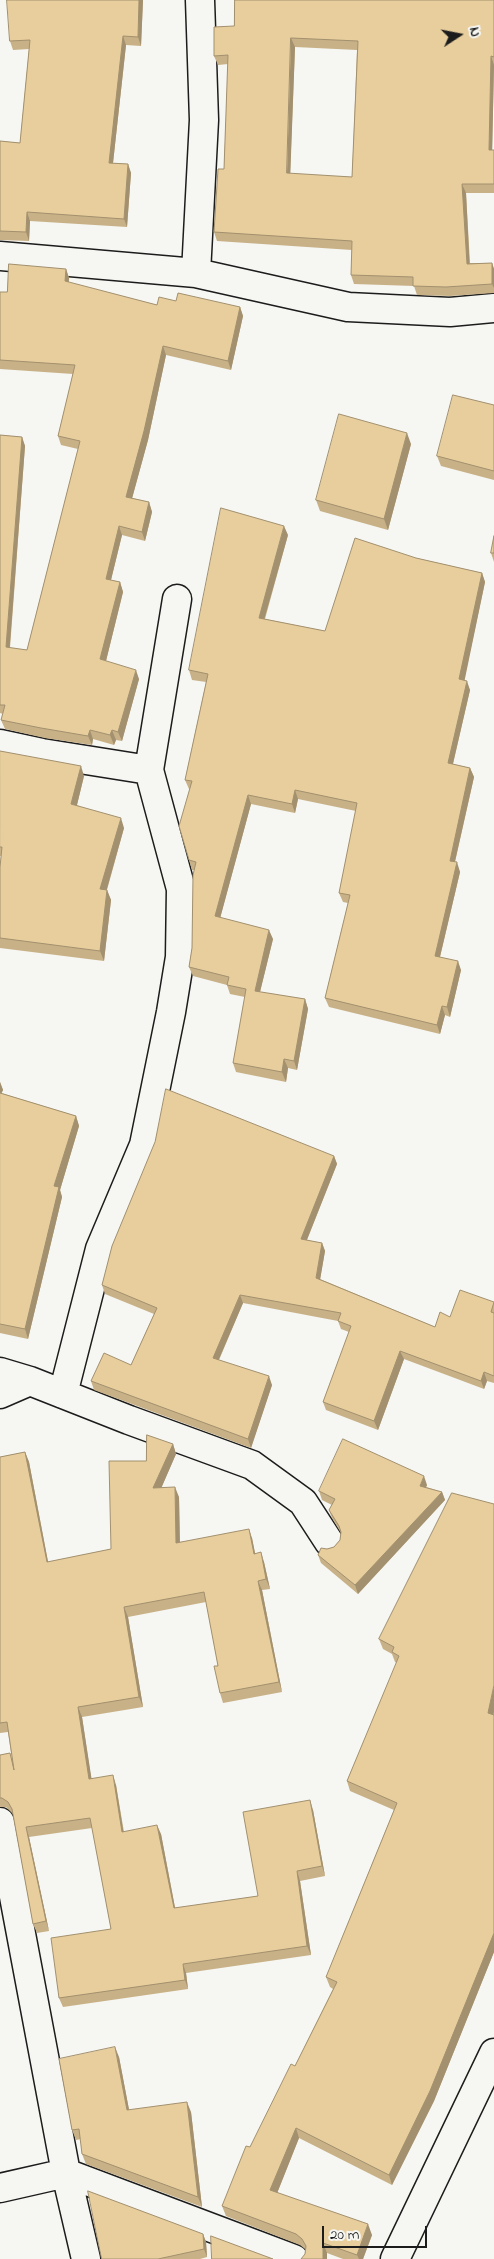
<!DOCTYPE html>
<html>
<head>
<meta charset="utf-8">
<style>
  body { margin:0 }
  #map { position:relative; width:494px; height:2259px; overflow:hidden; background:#f6f6f2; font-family:"Indie Flower",sans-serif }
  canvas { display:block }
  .north { position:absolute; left:434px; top:10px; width:50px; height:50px; -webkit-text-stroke:4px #f6f6f2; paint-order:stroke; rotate:79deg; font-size:14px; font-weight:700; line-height:20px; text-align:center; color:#1c1c1c }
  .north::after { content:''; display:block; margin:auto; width:18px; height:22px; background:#1c1c1c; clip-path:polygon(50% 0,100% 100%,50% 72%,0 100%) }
  .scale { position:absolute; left:322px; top:2226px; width:105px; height:22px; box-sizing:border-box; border:2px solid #1c1c1c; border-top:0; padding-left:6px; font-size:15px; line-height:18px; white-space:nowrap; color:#1c1c1c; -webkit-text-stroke:4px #f6f6f2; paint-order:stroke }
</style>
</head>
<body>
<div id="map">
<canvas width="494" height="2259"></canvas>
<div class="north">N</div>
<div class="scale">20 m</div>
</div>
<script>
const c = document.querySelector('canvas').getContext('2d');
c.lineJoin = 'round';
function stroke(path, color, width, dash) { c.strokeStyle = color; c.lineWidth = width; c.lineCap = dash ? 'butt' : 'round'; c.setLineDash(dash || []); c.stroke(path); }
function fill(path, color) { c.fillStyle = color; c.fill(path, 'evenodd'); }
const minor = new Path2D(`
  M0 256 196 273 348 307 450 312 494 308
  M196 273 204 120 200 0
  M0 744 42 753 149 770
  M0 1372 30 1381 129 1420 252 1465 303 1502 329 1542
  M0 1394 30 1381
  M63 1394 100 1249 144 1145 171 1012 180 957 181 889 149 770 177 599
  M0 1822 66 2173 86 2259
  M0 2188 66 2173 294 2259
  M395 2259 494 2053`);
const wall = new Path2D(`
  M143 0 141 46 126 45 113 163 128 164 131 173 127 227 30 221 29 241 0 240V141L20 143 29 49 13 50 10 41Z
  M494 0V65L492 150H494V193H466L470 263H492L494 269V293L450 296 417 295 414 286 354 284 351 275 352 250 217 241 214 232 224 169 228 64 218 65 214 56 234 26ZM295 47 357 50 352 177 290 174Z
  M66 269 69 278V283L157 305 176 301 240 307 243 316 231 370 166 355 148 440 132 498 149 502 152 512 145 541 122 535 111 580 120 582 123 592 106 661 139 679 122 741 116 740 114 745 93 739 92 745 45 738 5 729 1 720 3 714 0 713V435L22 437 25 446 10 648 27 650 78 449 61 445 58 436 73 374 0 369V292H7Z
  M494 405V480L441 466 437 456Z
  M411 444 388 530 320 511 316 500Z
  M288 535 265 619 325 631 416 558 482 573 485 582 464 680 470 690 453 764 470 768 474 777 455 862 460 872 440 957 461 970 450 1017 445 1015 440 1034 329 1007 325 998 348 903 343 902 339 893 356 811 298 799 295 813 251 804 220 918 273 939 260 992 305 999 308 1009 297 1070 288 1068 286 1082 236 1072 233 1063 245 997 230 994 227 985 193 976 189 967 192 948 194 870H192L189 860 190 789H189L185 780 206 682 192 680 189 670Z
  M494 536V562L491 553Z
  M0 751 84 776 77 805 124 828 107 890 111 900 104 961 0 948V867L1 856H0Z
  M0 1082 3 1090 1 1093 76 1116 79 1126 60 1190 62 1197 28 1339 0 1333Z
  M334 1156 337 1164 307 1240 322 1243 325 1251 320 1279 435 1327 450 1317 494 1302V1383L487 1381 484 1389 404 1359 378 1430 326 1410 323 1402 349 1332 341 1329 338 1321 243 1303 219 1360 272 1385 251 1448 94 1390 91 1381 131 1365 154 1314 105 1294 102 1285Z
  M173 1444 176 1454 161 1488 179 1497 180 1542 252 1538 255 1553 264 1562 270 1589 262 1590 282 1692 223 1703 220 1693 218 1666 206 1602 128 1617 143 1707 82 1717 91 1778 116 1785 124 1832 161 1834 175 1908 258 1896 313 1810 325 1876 300 1881 311 1955 186 1973 188 1989 63 2007 59 1998 111 1929 92 1828 29 1837 49 1931 37 1933 33 1924 13 1814 6 1807H0V1755L10 1753 12 1759 8 1732 0 1733V1457L25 1452 29 1462 48 1562 111 1549 146 1461Z
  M427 1485 426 1487 442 1492 445 1500 358 1594 321 1563 318 1555 327 1549 334 1547 340 1540 341 1533 332 1518 329 1510 332 1505 322 1500 319 1491Z
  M452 1493 494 1715V1952L434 2101 392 2185 299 2138 277 2193 372 2235 363 2259H343L327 2253 305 2254V2249L300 2245 226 2216 222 2206 250 2147 295 2066 333 1989 330 1987 326 1977 394 1810 350 1791 347 1781 397 1663 395 1662 392 1654 383 1649 379 1639Z
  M119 2057 129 2110 191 2112 202 2207 86 2164 82 2154 81 2139 76 2140 72 2130Z
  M203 2234 206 2242 207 2257 200 2259H102Z`);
const shadedWall = new Path2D(`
  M139 0H143L141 46 138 37Z
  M123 36 126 45 112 172 109 163Z
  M291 38 295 47 290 182 287 173Z
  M491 56 494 65 492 159 489 150Z
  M128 164 131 173 127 227 124 219Z
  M462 184 466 193 470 273 467 264Z
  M27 212 30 221 29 241 26 232Z
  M492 263 494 269V288L492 284Z
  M66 269 69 278 68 291 65 281Z
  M240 307 243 316 231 370 228 361Z
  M163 346 166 355 148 440 130 506 126 497Z
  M407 433 411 444 388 530 384 519Z
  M22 437 25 446 9 656 6 647Z
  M149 502 152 512 145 541 142 532Z
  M119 526 122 535 109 588 106 579Z
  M284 526 288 535 262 627 259 618Z
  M482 573 485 582 463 688 459 679Z
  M120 582 123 592 104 669 100 659Z
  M136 670 139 679 122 741 118 732Z
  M467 681 470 690 451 772 448 763Z
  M90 730 93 739 92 745 88 736Z
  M112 730 116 740 114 745 110 735Z
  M81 766 84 776 75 813 71 804Z
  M470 768 474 777 453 870 450 861Z
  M295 790 298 799 295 813 292 804Z
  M248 795 251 804 218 926 215 916Z
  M121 818 124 828 104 899 100 889Z
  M457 862 460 872 438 965 435 956Z
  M107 890 111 900 104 961 100 951Z
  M269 930 273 939 258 1000 255 991Z
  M458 961 461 970 450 1017 447 1007Z
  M305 999 308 1009 297 1070 294 1061Z
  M442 1006 445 1015 440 1034 437 1025Z
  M284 1059 288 1068 286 1082 282 1072Z
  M0 1082 3 1090 0 1097Z
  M76 1116 79 1126 60 1190 62 1197 28 1339 25 1329 54 1186Z
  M334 1156 337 1164 304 1247 301 1239Z
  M322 1243 325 1251 319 1286 316 1278Z
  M240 1295 243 1303 216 1366 213 1358Z
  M400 1351 404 1359 378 1430 374 1421Z
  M484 1372 487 1381 484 1389 481 1381Z
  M269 1376 272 1385 251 1448 248 1439Z
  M173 1444 176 1454 157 1498 153 1488Z
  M25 1452 29 1462 50 1572 47 1562Z
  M424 1476 427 1485 423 1494 420 1486Z
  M175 1487 179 1497 180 1553 176 1543Z
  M442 1492 445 1500 358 1594 355 1585Z
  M249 1529 252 1538 257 1563 254 1554Z
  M261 1552 264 1562 270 1589 266 1579Z
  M258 1581 262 1590 282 1692 279 1682Z
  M124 1607 128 1617 143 1707 139 1697Z
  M494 1685V1712L492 1723 488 1713Z
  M78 1707 82 1717 93 1788 89 1779Z
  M113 1775 116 1785 125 1842 122 1832Z
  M310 1800 313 1810 325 1876 322 1866Z
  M157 1825 161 1834 177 1918 174 1908Z
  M26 1827 29 1837 49 1931 46 1921Z
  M297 1871 300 1881 311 1955 307 1946Z
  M494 1933V1952L434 2101 392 2185 389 2175Z
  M183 1964 186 1973 188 1989 185 1980Z
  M115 2047 119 2057 131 2120 127 2110Z
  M187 2102 191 2112 202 2207 198 2197Z
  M296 2128 299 2138 274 2201 270 2190Z
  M368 2224 372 2235 363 2259H359L357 2255Z
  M203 2234 206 2242 207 2257 204 2249Z
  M323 2243 327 2253V2259H323Z`);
const building = new Path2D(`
  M7 0H139L138 37 123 36 109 163 128 164 124 219 27 212 26 232 0 231V141L20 143 30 40 10 41Z
  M235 0H494V57L491 56 489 150H494V184H462L467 264 492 263V284L446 287 413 286V277L351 275 352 241 214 232 218 169H224L228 55 214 56V27L234 26ZM291 38 358 41 352 177 287 173Z
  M9 264 66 269 65 281 157 305 159 297 176 301 178 293 240 307 228 361 163 346 144 431 126 497 149 502 142 532 119 526 106 579 120 582 100 659 136 670 118 732 112 730 110 735 90 730 88 736 41 728 1 720 5 705H0V435L22 437 6 647 27 650 80 441 58 436 75 365 0 360V292H7Z
  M453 395 494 405V471L437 456Z
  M339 414 407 433 384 519 316 500Z
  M221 508 284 526 259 618 325 631 355 538 416 558 482 573 459 679 467 681 448 763 470 768 450 861 457 862 435 956 458 961 447 1007 442 1006 437 1025 325 998 350 895 339 893 357 803 295 790 292 804 248 795 215 916 269 930 255 991 305 999 294 1061 284 1059 282 1072 233 1063 246 989 227 985 229 977 189 967 192 948 193 875 196 862 189 860 179 826 192 781 185 780 208 674 189 670Z
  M494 536V553H491Z
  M0 751 81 766 71 804 121 818 100 889 107 890 100 951 0 938V867L2 847H0Z
  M166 1089 334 1156 301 1239 322 1243 316 1278 435 1327 440 1312 450 1317 460 1290 494 1302 491 1312 494 1313V1376L484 1372 481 1381 400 1351 374 1421 323 1402 351 1326 338 1321 341 1313 240 1295 213 1358 269 1376 248 1439 91 1381 104 1353 131 1365 157 1308 102 1285 112 1246 155 1142Z
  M0 1093 76 1116 54 1186 59 1187 25 1329 0 1324Z
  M147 1435 173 1444 153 1488 175 1487 176 1543 249 1529 254 1554 261 1552 266 1579 258 1581 279 1682 220 1693 214 1666H218L204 1592 124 1607 139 1697 78 1707 89 1779 113 1775 122 1832 157 1825 174 1908 258 1896 243 1812 310 1800 322 1866 297 1871 307 1946 183 1964 185 1980 59 1998 51 1938 111 1929 90 1818 26 1827 46 1921 33 1924 12 1809 8 1802 2 1798H0V1755L10 1753 14 1770 7 1722 0 1723V1457L25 1452 47 1562 111 1549 109 1461H146Z
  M343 1439 424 1476 420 1486 442 1492 355 1585 318 1555 321 1548 327 1549 334 1547 340 1540 341 1532 339 1526 329 1510 335 1499 319 1491Z
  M452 1493 494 1504V1685L488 1713 494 1715V1933L430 2091 389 2175 296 2128 270 2190 368 2224 357 2255 323 2243V2259H301L305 2254 306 2246 302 2239 296 2234 222 2206 246 2146 250 2147 291 2064 295 2066 337 1982 326 1977 397 1803 347 1781 399 1656 392 1652 394 1647 379 1639Z
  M115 2047 127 2110 187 2102 198 2197 82 2154 79 2129 72 2130 59 2059Z
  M88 2191 203 2234 204 2249 158 2259H102Z
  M211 2236 273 2259H212Z`);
stroke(minor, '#1c1c1c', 31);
stroke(minor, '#f6f6f2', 28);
fill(wall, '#c8b187');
fill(shadedWall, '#a2906e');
fill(building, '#e8ce9d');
stroke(building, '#a2906e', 1);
</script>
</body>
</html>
